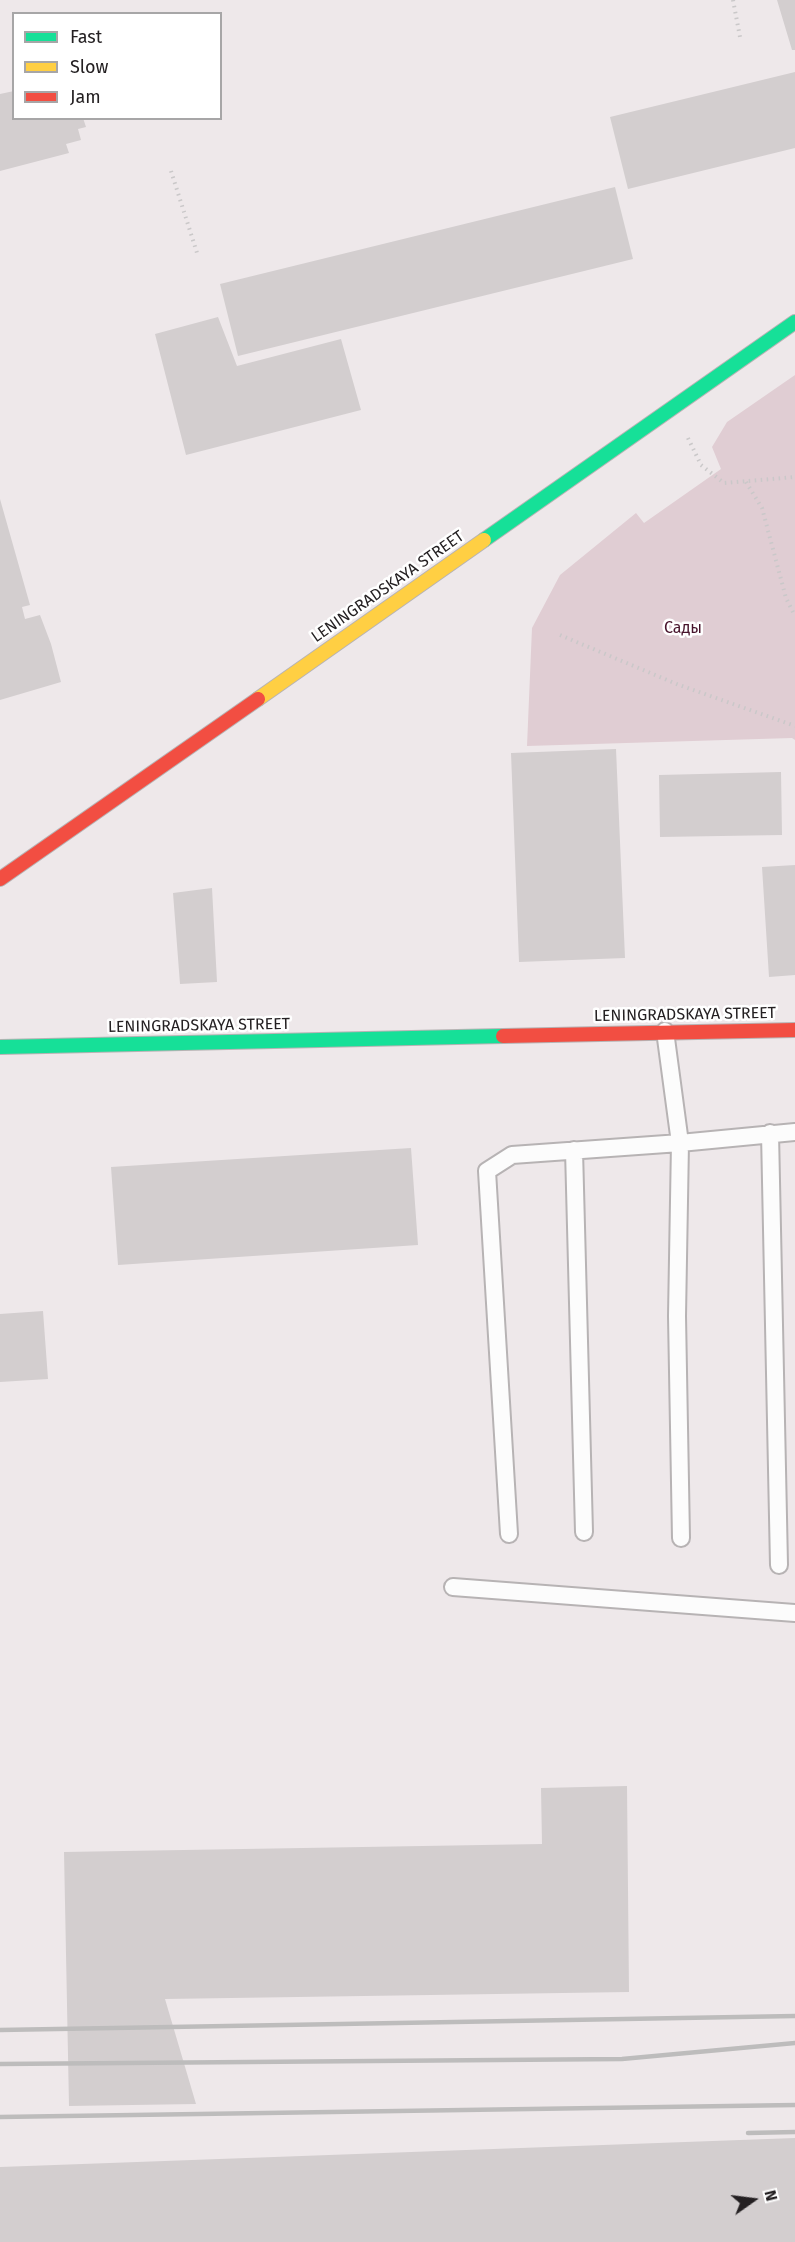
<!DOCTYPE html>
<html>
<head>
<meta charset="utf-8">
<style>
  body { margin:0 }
  #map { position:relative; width:795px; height:2242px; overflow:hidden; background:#eee8ea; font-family:"Fira Sans",sans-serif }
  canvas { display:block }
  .legend { position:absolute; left:12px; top:12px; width:210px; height:108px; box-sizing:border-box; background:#fff; border:2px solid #a7a6a7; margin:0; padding:8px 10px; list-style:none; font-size:18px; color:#242022 }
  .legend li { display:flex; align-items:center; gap:12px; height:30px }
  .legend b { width:30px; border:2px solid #a7a6a7 }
  .north { position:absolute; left:723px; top:2170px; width:60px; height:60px; -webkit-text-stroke:4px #fff; paint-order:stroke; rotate:76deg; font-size:16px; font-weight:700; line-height:24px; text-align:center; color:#242022 }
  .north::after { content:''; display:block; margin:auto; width:21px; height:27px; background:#242022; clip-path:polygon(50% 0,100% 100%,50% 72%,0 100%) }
</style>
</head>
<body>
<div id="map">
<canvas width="795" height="2242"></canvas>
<ul class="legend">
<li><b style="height:8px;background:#16e098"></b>Fast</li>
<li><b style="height:8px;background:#ffcf43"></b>Slow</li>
<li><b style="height:8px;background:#f24e42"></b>Jam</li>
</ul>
<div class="north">N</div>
</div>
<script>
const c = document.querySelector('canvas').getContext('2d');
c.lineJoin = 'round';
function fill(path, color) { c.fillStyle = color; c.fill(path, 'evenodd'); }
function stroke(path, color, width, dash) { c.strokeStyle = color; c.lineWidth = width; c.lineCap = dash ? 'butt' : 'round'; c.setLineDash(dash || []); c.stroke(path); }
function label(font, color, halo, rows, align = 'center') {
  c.font = font + ' "Fira Sans",sans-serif'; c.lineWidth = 5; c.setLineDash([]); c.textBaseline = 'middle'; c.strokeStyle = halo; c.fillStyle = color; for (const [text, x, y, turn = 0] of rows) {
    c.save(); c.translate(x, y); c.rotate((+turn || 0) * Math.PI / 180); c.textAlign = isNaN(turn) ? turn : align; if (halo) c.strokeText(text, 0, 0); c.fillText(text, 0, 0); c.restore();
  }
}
const green = new Path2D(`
  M795 375V740L792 738 527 746 532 628 560 575 636 513 644 523 721 469 712 447 727 422Z`);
const building = new Path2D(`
  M777 0H795V50H792Z
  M795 72V148L628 189 610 117Z
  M14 91V118H83L86 127 78 129 81 140 66 144 69 153 0 171V94Z
  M615 187 633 259 238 356 220 284Z
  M218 317 237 366 341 339 361 410 186 455 155 334Z
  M0 499 30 605 22 607 25 619 40 615 51 644 61 682 0 700Z
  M616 749 625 958 519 962 511 753Z
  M781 772 782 835 660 837 659 775Z
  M795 865V975L769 977 762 867Z
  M212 888 217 982 180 984 173 893Z
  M411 1148 418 1245 118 1265 111 1167Z
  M43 1311 48 1379 0 1382V1314Z
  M627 1786 629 1992 165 1999 196 2104 69 2106 64 1852 542 1844 541 1788Z
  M795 2138V2242H0V2167Z`);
const path = new Path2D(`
  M733 0 740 37
  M171 171 198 256
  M688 438 701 465 724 483 795 477
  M746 482 762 508 786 598 795 616
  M560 635 679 685 795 726`);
const lane = new Path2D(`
  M665 1031 680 1143 795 1132
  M770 1133 779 1565
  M574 1150 584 1532
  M509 1534 487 1171 512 1155 680 1143 677 1316 681 1538
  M453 1587 795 1613`);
const fast = new Path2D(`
  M484 540 795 322
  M0 1047 503 1036`);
const slow = new Path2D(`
  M258 699 484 540`);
const jam = new Path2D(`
  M0 879 258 699
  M503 1036 795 1030`);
const rail = new Path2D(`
  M0 2030 795 2016
  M0 2064 622 2059 795 2043
  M0 2117 795 2105
  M748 2133 795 2132`);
const streetNames = [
  ["LENINGRADSKAYA STREET",388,587,-35],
  ["LENINGRADSKAYA STREET",685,1015,-1],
  ["LENINGRADSKAYA STREET",199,1026,-1]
];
const parkNames = [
  ["Сады",683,629]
];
fill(green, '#e0cdd3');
fill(building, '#d3cecf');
stroke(lane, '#b7b3b4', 20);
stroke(fast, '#b7b3b4', 16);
stroke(slow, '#b7b3b4', 16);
stroke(jam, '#b7b3b4', 16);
stroke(path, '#cac8c9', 4, [1.5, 4.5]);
stroke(lane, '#fcfcfc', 16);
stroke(fast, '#16e098', 14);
stroke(slow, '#ffcf43', 14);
stroke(jam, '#f24e42', 14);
stroke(rail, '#bdbcbc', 4.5);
label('16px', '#242022', '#fff', streetNames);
label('16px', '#47132b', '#fff', parkNames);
</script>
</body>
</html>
